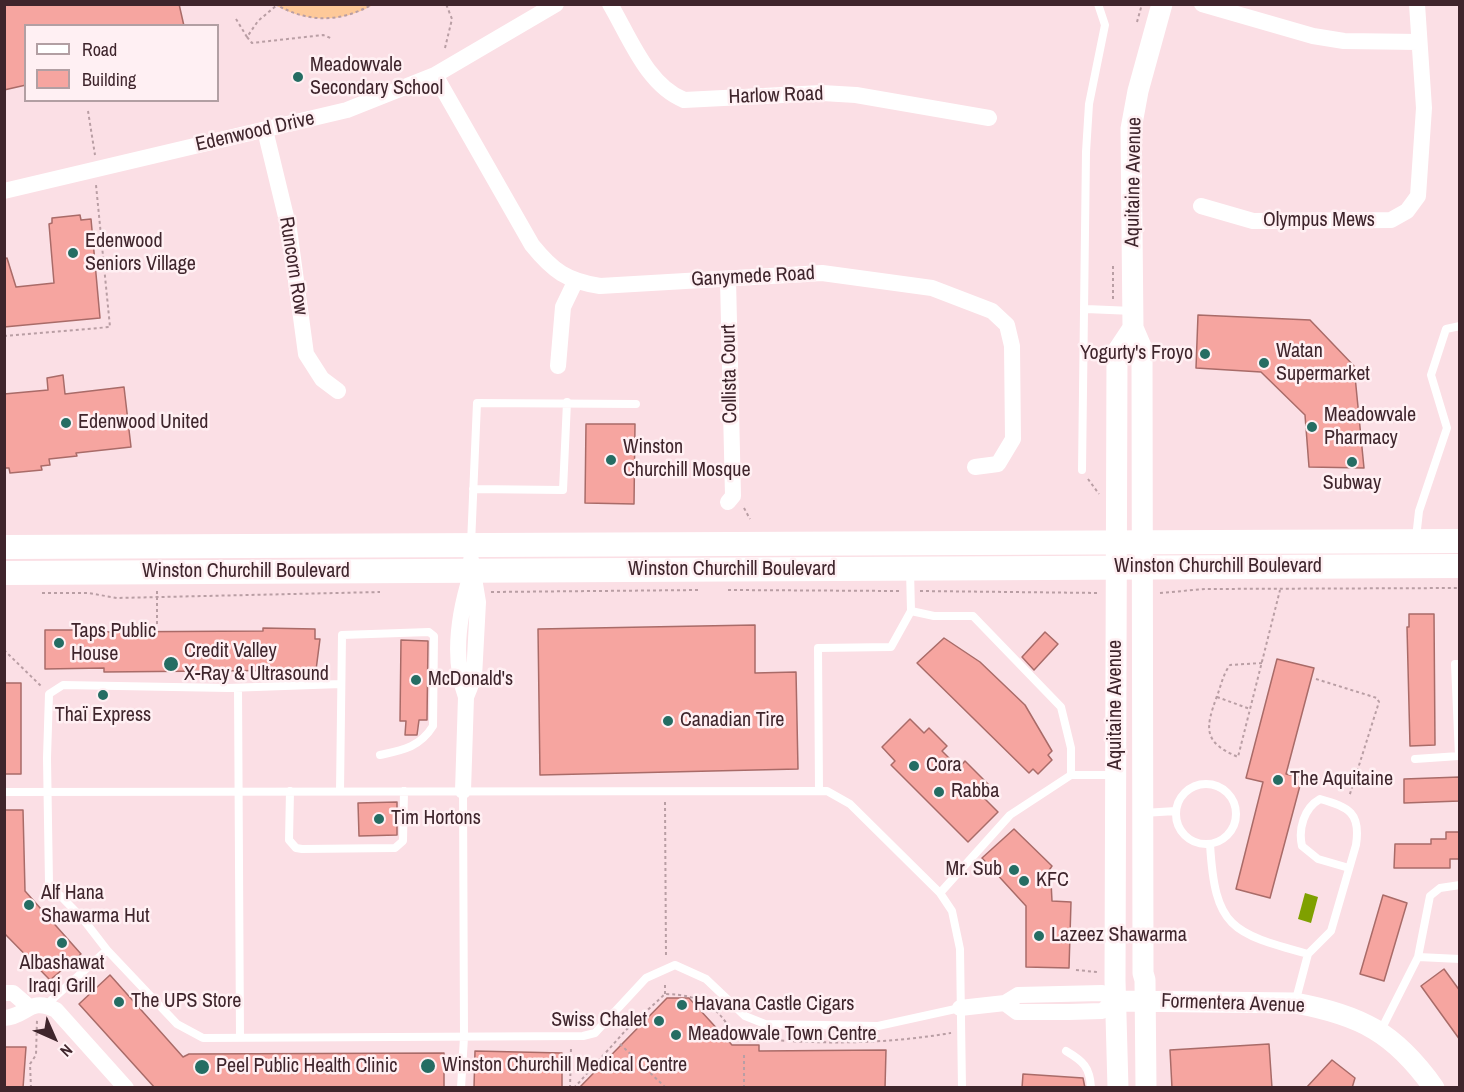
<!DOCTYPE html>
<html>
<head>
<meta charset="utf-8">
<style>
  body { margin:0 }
  #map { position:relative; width:1464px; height:1092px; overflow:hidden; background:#fbdfe5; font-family:"Archivo Narrow",sans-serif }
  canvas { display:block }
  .frame { position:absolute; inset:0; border:6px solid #3f252c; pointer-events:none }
  .legend { position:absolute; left:24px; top:24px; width:195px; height:78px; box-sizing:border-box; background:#fff0f3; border:2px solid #b29fa3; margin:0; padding:8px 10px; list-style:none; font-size:18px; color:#3f252c }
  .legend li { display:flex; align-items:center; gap:12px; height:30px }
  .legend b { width:30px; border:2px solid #b29fa3 }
  .north { position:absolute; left:24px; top:1008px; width:60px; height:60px; -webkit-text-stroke:4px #fff0f3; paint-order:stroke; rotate:135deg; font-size:16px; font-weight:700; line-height:24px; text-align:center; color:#3f252c }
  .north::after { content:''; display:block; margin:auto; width:21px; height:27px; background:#3f252c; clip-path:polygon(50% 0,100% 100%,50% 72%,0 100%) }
</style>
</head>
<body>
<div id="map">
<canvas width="1464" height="1092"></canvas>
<div class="frame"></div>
<ul class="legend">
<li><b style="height:8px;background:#fff"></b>Road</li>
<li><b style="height:16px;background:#f6a5a0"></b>Building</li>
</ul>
<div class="north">N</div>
</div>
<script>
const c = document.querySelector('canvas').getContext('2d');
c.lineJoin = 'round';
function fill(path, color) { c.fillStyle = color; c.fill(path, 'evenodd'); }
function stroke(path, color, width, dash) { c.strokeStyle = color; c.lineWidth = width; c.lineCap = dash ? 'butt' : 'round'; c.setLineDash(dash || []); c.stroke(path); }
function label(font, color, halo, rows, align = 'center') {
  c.font = font + ' "Archivo Narrow",sans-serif'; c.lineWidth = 5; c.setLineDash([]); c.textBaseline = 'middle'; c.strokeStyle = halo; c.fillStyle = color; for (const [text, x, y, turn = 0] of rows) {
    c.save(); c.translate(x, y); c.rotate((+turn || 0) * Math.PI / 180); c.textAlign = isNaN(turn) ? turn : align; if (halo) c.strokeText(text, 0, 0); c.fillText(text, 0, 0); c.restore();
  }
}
const green = new Path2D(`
  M275 5 373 4V5C340 23 308 23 275 5Z`);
const water = new Path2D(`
  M1305 893 1318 897 1311 923 1298 919Z`);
const building = new Path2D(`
  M4 4H179L184 26H26V85L4 90Z
  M80 215 81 220 91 219 100 318 4 327V259L7 258 16 287 54 283 49 224 52 223V218Z
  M1198 315 1310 320 1354 366 1364 468 1309 467 1305 415 1261 372 1196 368Z
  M63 375 65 394 124 387 131 447 76 453 77 456 49 459 50 465 41 466 42 470 10 473 9 468H4V394L48 390 47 378Z
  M586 424H635L634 504 585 503Z
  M1409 614H1434L1435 745 1410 746 1407 627H1409Z
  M755 625V673L796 672 798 769 540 775 538 629Z
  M263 628 315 629V639H320L316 670 104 672V668L45 669V630H93V632L263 631Z
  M1045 632 1058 644 1034 670 1022 657Z
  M944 638 980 662 1025 705 1052 751 1048 755 1052 760 1038 774 1033 769 1029 773 917 663Z
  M401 640 428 641 427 720H419L417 735H405L406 721H400Z
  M1277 659 1314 668 1286 774 1302 778 1270 898 1236 889 1263 782 1246 778Z
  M4 683H21V774H4Z
  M910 719 924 733 929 728 947 746 942 751 959 768 965 761 988 784 979 793 998 812 968 842 891 765 895 761 882 747Z
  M1460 777V801L1404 803V779Z
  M397 802V835L359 836 358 803Z
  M4 810H23L25 891 81 954 50 980 4 933Z
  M1014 829 1052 866 1045 876 1051 882 1052 901 1071 902 1069 968 1026 967V906L982 858Z
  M1446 832H1460V859H1450V868H1394L1395 844H1431V839H1446Z
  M1383 895 1407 903 1384 981 1360 974Z
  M1444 969 1460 991V1040L1421 986Z
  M110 975 183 1057 189 1054 444 1053V1088H155L79 1004Z
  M667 998H689L732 1045H759V1051L886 1050 885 1088H579Z
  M1269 1044 1272 1088H1172L1170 1050Z
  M4 1047H26L23 1088H4Z
  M475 1051 562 1053V1088H474Z
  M1332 1060 1355 1078 1352 1088H1306Z
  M1023 1074 1083 1078 1085 1088H1022Z`);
const path = new Path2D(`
  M275 4C308 23 340 23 373 4
  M236 19 247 37 258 21 277 5
  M1137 22 1142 4
  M247 37 252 43 323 35 333 39
  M445 48 452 19 446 4
  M88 111 95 155
  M1113 299V263
  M4 336 110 327 96 185
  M1088 479 1099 494
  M744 508 750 519
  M728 590 899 591
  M920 591 1100 593
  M491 592 701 590
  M42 593H88L117 598 380 592
  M1160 593 1205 589 1460 588
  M157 624V590
  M4 650 41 686
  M1262 663 1230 665C1223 674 1221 686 1217 696 1205 729 1203 742 1238 757L1280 590
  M1316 679 1377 698 1379 702 1349 797
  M1217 697 1250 709
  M665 802 666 958
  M1076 970 1097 972
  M665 994V982
  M620 1044 666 1088
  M31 1088 30 1064 36 1055 37 1020
  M570 1088 571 1048
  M574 1088 626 1030 665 994C702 995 716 1005 735 1036 807 1045 880 1045 951 1033
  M744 1088V1053`);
const service = new Path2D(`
  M1086 309 1133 311
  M1082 470 1086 152 1089 104 1105 25 1098 4
  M473 489 563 490 567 402
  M1416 538 1419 511 1447 428 1431 375 1446 329 1460 326
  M471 544 477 403 636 404
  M910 570 911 611 934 616H973L1061 707 1071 748V775H1116
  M238 688 240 1037
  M1415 759 1459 756 1455 664H1460
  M1176 814a30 30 0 1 1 60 0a30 30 0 1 1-60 0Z
  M819 790 818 648 891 647 911 611
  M290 791 289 840 296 848 302 849 395 848 403 841 404 791
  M340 791 342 635 429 632 434 636 433 726C420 747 403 750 380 755
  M4 792 827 791 850 804 940 893 952 911 960 949 962 1088
  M1143 813 1176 811
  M1210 844C1215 928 1231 933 1308 954L1295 1003
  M940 893 1010 815 1071 775
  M107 950 177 1024 203 1038 583 1036 595 1033 646 978 675 965 706 979 745 1016 765 1024 878 1026 960 1008
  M1308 954 1331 931 1356 845C1361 813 1349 807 1320 799 1304 808 1298 829 1302 846L1318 859 1349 868
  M1418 957 1430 896 1440 888 1460 885
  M46 1005 107 950 83 919 49 884 47 758 49 694 63 685 228 688 341 684
  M1380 1032 1418 957 1460 959
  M1066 1051C1083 1061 1090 1067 1091 1088
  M461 1088 464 1037 463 791`);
const minor = new Path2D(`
  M610 4C630 38 647 85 684 100L822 93 856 95 989 118
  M1202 4 1313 36 1344 41 1419 42
  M435 75 532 245C553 271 567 281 600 286L822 273 932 288 992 311 1007 325 1012 346 1013 439 998 464 975 467
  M265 130 289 229 306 354 322 379 338 391
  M4 191 347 110 435 75 556 4
  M1201 206 1253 221 1391 220 1407 211 1418 196 1424 108 1417 4
  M558 366 563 307 575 282
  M728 502 733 496 728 279
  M466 697C452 659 459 613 471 575
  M463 791 466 697 474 677 478 602 471 560
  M4 993H13L28 1006
  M960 1008 1005 1003 1018 995 1102 993 1116 1001 1102 1011 1069 1012H1017L1005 1003
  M4 1018C27 1017 29 996 56 1010L126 1088`);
const tertiary = new Path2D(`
  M1116 1001 1295 1003C1361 1015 1395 1033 1434 1088
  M1118 1088 1115 980 1117 352 1133 328
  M1146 1088 1145 980 1143 973 1142 349 1133 328 1131 129 1138 91 1162 4`);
const secondary = new Path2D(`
  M4 547 1460 541
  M4 573 1460 566`);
const markers = [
  [298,77,6,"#256d63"],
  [73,253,6,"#256d63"],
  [1205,354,6,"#256d63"],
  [1264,363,6,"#256d63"],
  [66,423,6,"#256d63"],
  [1312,427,6,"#256d63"],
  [611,460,6,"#256d63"],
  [1352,462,6,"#256d63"],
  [59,643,6,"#256d63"],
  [171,664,8,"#256d63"],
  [416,680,6,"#256d63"],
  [103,695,6,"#256d63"],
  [668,721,6,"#256d63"],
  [914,766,6,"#256d63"],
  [1278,780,6,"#256d63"],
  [939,792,6,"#256d63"],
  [379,819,6,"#256d63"],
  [1014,870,6,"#256d63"],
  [1024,881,6,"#256d63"],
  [29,905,6,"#256d63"],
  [1039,936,6,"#256d63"],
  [62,943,6,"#256d63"],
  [119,1002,6,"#256d63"],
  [682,1005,6,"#256d63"],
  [659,1021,6,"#256d63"],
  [676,1035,6,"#256d63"],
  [428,1066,8,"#256d63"],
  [202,1067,8,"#256d63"]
];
const poiNames = [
  ["Meadowvale",310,66],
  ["Secondary School",310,89],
  ["Edenwood",85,242],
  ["Seniors Village",85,265],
  ["Watan",1276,352],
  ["Supermarket",1276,375],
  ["Yogurty's Froyo",1193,354,"right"],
  ["Meadowvale",1324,416],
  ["Pharmacy",1324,439],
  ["Edenwood United",78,423],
  ["Winston",623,448],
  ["Churchill Mosque",623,471],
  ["Subway",1352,484,"center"],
  ["Taps Public",71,632],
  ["House",71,655],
  ["Credit Valley",184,652],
  ["X-Ray & Ultrasound",184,675],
  ["McDonald's",428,680],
  ["Thaï Express",103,716,"center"],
  ["Canadian Tire",680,721],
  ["Cora",926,766],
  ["The Aquitaine",1290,780],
  ["Rabba",951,792],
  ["Tim Hortons",391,819],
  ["Mr. Sub",1002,870,"right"],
  ["KFC",1036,881],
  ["Alf Hana",41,894],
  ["Shawarma Hut",41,917],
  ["Lazeez Shawarma",1051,936],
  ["Albashawat",62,964,"center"],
  ["Iraqi Grill",62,987,"center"],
  ["The UPS Store",131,1002],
  ["Havana Castle Cigars",694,1005],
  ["Swiss Chalet",647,1021,"right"],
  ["Meadowvale Town Centre",688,1035],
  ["Winston Churchill Medical Centre",442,1066],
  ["Peel Public Health Clinic",216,1067]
];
const streetNames = [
  ["Harlow Road",776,96,-2],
  ["Edenwood Drive",255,132,-13],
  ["Aquitaine Avenue",1134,182,-89],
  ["Olympus Mews",1319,221],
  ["Runcorn Row",293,266,81],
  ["Ganymede Road",753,277,-3],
  ["Collista Court",730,374,-91],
  ["Winston Churchill Boulevard",1218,567],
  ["Winston Churchill Boulevard",732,570],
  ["Winston Churchill Boulevard",246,572],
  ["Aquitaine Avenue",1116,705,-90],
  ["Formentera Avenue",1233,1004,2]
];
fill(green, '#fec999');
fill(water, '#7fa000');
fill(building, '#f6a5a0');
stroke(building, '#a96b68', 1.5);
stroke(path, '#b99ea4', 2, [3, 3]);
stroke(service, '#fff', 8);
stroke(minor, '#fff', 16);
stroke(tertiary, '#fff', 21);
stroke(secondary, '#fff', 24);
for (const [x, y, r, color] of markers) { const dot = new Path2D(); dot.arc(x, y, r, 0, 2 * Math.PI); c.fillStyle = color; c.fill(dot); stroke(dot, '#fff0f3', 2); }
label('20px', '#3f252c', '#fff0f3', poiNames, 'left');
label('20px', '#3f252c', '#fff0f3', streetNames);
</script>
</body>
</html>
